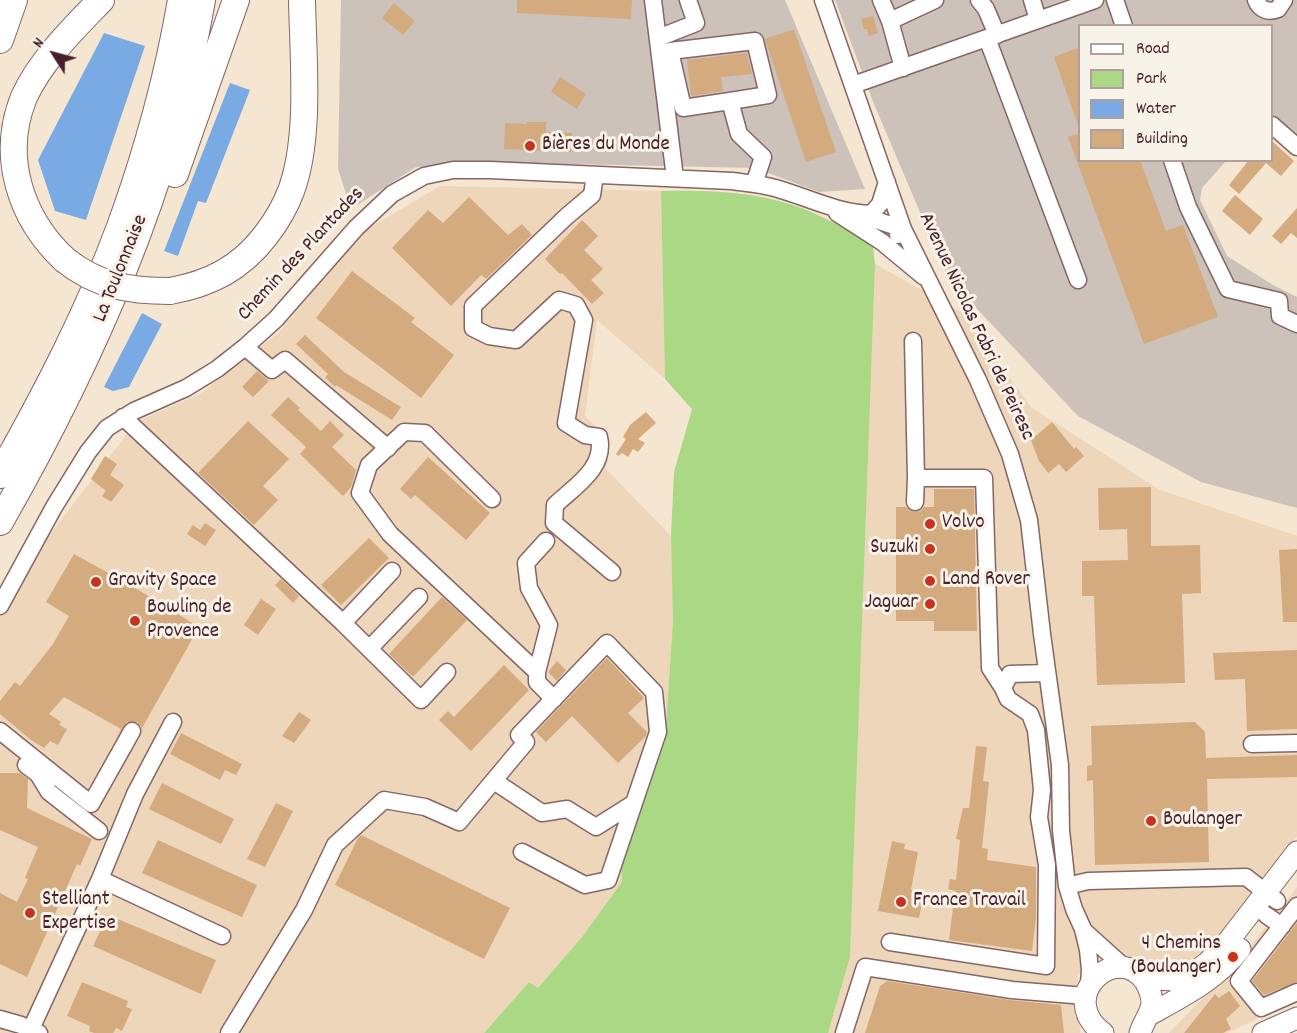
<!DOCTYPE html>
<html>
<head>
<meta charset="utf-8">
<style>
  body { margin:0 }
  #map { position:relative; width:1297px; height:1033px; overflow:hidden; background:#f4e6d0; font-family:Dekko,sans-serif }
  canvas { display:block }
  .legend { position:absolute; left:1078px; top:24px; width:195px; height:138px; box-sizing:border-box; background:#f7f3e8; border:2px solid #b29e9c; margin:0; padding:8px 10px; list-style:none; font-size:18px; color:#4a1f2b }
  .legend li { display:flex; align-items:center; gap:12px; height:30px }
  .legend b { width:30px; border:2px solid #b29e9c }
  .north { position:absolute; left:24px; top:24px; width:60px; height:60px; -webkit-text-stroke:4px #f7f3e8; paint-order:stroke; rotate:306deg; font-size:16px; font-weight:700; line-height:24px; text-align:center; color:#4a1f2b }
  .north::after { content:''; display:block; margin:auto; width:21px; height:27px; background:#4a1f2b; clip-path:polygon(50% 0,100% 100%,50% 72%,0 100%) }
</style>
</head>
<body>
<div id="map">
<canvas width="1297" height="1033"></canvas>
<ul class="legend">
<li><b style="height:8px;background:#fff"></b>Road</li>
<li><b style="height:16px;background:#abd885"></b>Park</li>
<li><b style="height:16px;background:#79aae4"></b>Water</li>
<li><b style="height:16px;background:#d4aa7f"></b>Building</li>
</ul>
<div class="north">N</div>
</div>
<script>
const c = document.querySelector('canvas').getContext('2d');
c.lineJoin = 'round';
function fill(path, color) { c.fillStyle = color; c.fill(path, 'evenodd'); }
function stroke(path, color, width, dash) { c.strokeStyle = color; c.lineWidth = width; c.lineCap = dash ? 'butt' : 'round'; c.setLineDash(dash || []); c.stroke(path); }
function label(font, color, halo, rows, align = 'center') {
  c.font = font + ' Dekko,sans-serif'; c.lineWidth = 6; c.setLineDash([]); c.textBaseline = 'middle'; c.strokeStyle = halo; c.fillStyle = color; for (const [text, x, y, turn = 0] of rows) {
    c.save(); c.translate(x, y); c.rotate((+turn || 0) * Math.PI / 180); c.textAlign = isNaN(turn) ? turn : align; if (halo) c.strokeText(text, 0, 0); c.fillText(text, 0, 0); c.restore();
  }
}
const built = new Path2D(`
  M440 186 661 191 665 379 597 320 585 416 610 440 606 469 671 536 673 621 665 741 621 869 622 882 582 937 538 988 529 982 484 1033H0V600L136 422 200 394 278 333 364 231Z
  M875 264 961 312 1031 407 1160 490 1297 536V836L1216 942 1182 965 1142 964 1104 944 1077 976 1080 1033H828L850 957Z
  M1297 887V1000L1227 1033H1169L1241 958Z`);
const industrial = new Path2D(`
  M341 0H785L865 189 819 192 755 168 522 163 416 167 351 209 338 169Z
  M835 0H1297V155L1272 134V26H1080V160L1226 161 1202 188 1200 200 1227 256 1273 285 1297 297V508L1201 482 1078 416 948 278 874 104Z`);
const green = new Path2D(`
  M661 191C719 190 775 192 828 220 844 227 858 237 873 246L875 264 850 957 828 1033H484L529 982 538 988 582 937 622 882 621 869 665 741 673 621 671 536 674 472 692 409 665 379Z`);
const water = new Path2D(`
  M104 33 145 46 86 220 55 211 38 160Z
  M230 83 250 90 206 203 198 201 178 256 164 251Z
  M142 313 162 324 129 387 113 391 104 387Z`);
const building = new Path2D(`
  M517 0H632L631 19 517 13Z
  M394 3 415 21 403 35 382 18Z
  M873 16 878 33 869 36 867 29H864L861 19Z
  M794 29 836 152 806 162 765 39Z
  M1080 47V125H1078L1054 57Z
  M747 53 752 74 721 77 723 91 691 96 687 60Z
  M560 77 586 94 577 109 551 92Z
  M527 122H546V132L572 133 571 152 504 149 505 123 527 124Z
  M1080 133V160H1140L1166 231 1183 225 1218 317 1144 344 1068 137Z
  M1272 141 1294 161 1281 176 1266 163 1239 194 1229 185 1249 160H1272Z
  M1235 195 1263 219 1250 235 1222 211Z
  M469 197 508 235 522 224 532 235 486 279 481 275 451 306 392 248 428 210 443 223Z
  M1297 208V238L1291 233 1281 244 1272 236Z
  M582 220 598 236 584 250 603 269 591 280 604 293 592 304 562 273 560 274 545 259Z
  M352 271 415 318 411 322 454 355 421 398 316 318Z
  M305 335 344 372 401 407 392 420 336 385 335 387 325 377 328 374 296 344Z
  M257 371 269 381 253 397 242 387Z
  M288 397 300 408 298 410 321 431 330 421 344 435 332 447 356 470 351 487 343 496 300 454 306 447 271 415Z
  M646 412 656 423 638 439 645 443 638 452 633 449 628 457 622 453 618 456 616 454 626 439 623 437 630 425Z
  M248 421 289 459 263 486 278 500 254 525 198 473Z
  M1052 422 1074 449 1076 447 1084 456 1066 472 1059 464 1048 473 1039 461 1031 440Z
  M105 456 117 464 110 475 124 485 111 502 102 496 106 491 91 479Z
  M428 457 490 513 466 540 415 495 411 499 400 489Z
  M1151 487V546L1200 545 1201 593 1182 594 1185 683 1097 685 1094 596H1082V561L1128 560 1127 529 1099 530 1098 488Z
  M934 489H974L977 631H934V621H896V507H906L910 511 915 512 920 511 924 507H934Z
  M205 523 216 530 205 546 187 534 193 525 200 530Z
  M369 538 389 558 341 605 321 585Z
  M1297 549V622H1283L1279 550Z
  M74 554 132 586 199 627 142 728 137 722H127L116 738 121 729 64 697 49 714 61 722 59 725 67 729 58 745 50 741 44 748 31 740 0 714V701L15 682 20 686 53 644 69 616 46 602Z
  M281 579 299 596 293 603 275 585Z
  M442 597 467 620 413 677 389 654Z
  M261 599 276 609 258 635 244 625Z
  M1297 650V729L1247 731 1245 679 1215 680 1213 653Z
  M607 658 644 698 628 713 647 732 646 736 618 763 572 716 546 742 536 732Z
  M557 661 566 670 557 681 548 672Z
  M504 665 529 690 471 751 439 720 448 711 454 717Z
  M299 712 311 720 294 743 282 736Z
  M1195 722 1205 732 1206 758 1297 755V777L1207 779 1209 862 1095 865 1093 780 1087 781V766L1092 765 1091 726Z
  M181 733 242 764 236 775 225 770 220 780 170 754Z
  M976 746 987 747 983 781 989 782 982 848 988 849 987 860 1036 867V918L1032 951 949 940 955 891 948 889 950 879 956 880 960 840 956 839 963 808H969Z
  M0 773H20L28 779 27 808 92 839 80 866 77 864 27 977 0 964V893L17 902 28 879 25 878 38 847 0 830Z
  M162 783 234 819 221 844 149 809Z
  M276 803 293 811 265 867 247 859Z
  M361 835 510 908 484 959 335 885 358 838Z
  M158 840 257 885 242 917 142 873Z
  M892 841 905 844 904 849 918 852 911 890 924 893 919 918 878 911Z
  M108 915 216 960 201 994 93 946Z
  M1297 923V982L1264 995 1252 981Z
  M887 981 1010 1000 1061 1005 1064 1033H865L880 986Z
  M82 982 128 1001 126 1007 132 1009 122 1031 116 1028 113 1033H94L89 1031 90 1026 67 1016Z
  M1229 991 1240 1006 1226 1019 1231 1029 1223 1033H1184L1215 994 1219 998Z`);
const minor = new Path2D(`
  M653 0 675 178
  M823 0 903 229 978 380 1010 454 1029 520 1042 634 1060 765 1061 830 1067 886 1074 909 1083 929 1088 950 1090 970 1089 984
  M881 0 890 21
  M979 0 986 9 997 35
  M1032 0 1038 20
  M1115 0 1124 26
  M1256 0C1260 10 1269 13 1278 9L1284 0
  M658 38 696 23 688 0
  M987 38 1078 280
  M903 68 890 21 935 0
  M853 85 1095 0
  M730 101 683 108 670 51 755 41 768 95 730 101 739 134 763 157 754 184
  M1272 125 1297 147
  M1172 160 1188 207 1228 289 1279 301 1280 316 1297 324
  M595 175 592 195 567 216 473 306V328L489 336 516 340 559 300 576 305 584 320 566 423 585 435 599 437C606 468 575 486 555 505L554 523 612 572
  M837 213 882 242 923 276
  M861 215 903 229 898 235
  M913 341 916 478H984L990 668 1003 688
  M245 347 272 370 285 360 388 448
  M123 417 343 623 392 571
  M492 499 425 433 404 432 369 465 360 493 390 534 537 672
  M915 502 916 478
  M546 541 526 563 529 588 549 625 537 672V682L554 699
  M0 606 54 507 88 452 107 428 134 411 186 388 217 369 245 347 276 319 356 228 392 194 424 176 453 170H490L732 181C746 183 761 184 775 188 807 197 837 213 871 214L880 204 887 182
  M343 623 421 700 447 672
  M369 649 419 597
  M0 731 91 804 132 731
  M1252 744 1297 743
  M26 765 38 774 49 792 99 831
  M494 781 542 813 567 809 596 827 634 803
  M100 879 222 936
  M1067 886 1088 881 1246 877 1277 901
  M1297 906 1239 981 1261 1008 1297 992
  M1266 915 1282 926
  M1083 930 1124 967
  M890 942 1046 966 1047 865 1039 817 1042 790 1036 730 1030 714 1008 699 1003 688 1010 674 1047 673
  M0 1019 21 1025 39 1033
  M31 1029 100 879 135 794 173 722
  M229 1033 304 910 335 845 384 800 425 807 459 822 526 742 519 735 607 643 654 692 658 732 608 880 585 885 522 852
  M844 1033 865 967 1012 990 1085 996`);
const major = new Path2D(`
  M1143 978 1173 980 1196 971 1207 963 1223 948 1297 852
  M1149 1015C1183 996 1216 980 1240 949
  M1103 1033C1055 997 1116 941 1145 981 1149 988 1152 995 1152 1003 1151 1014 1143 1022 1140 1033
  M1263 1033 1297 1018`);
const highway = new Path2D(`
  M0 40 14 0
  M175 174 236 0
  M65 260C20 218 0 156 24 97 41 60 73 29 101 0
  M170 291C210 284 241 268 266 235 276 222 285 207 291 191 311 138 303 57 302 0
  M0 475C45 395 89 311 121 224 147 152 168 76 181 0
  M0 522C93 359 170 185 202 0`);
const highwayBridge = new Path2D(`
  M65 260C98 286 129 291 170 291`);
const markers = [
  [530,146,6,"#c8321e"],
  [930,524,6,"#c8321e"],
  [930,549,6,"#c8321e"],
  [930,581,6,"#c8321e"],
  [96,582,6,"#c8321e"],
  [930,604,6,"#c8321e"],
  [135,621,6,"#c8321e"],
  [1151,821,6,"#c8321e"],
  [901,902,6,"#c8321e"],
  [30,913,6,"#c8321e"],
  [1233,957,6,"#c8321e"]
];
const poiNames = [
  ["Bières du Monde",542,146],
  ["Volvo",942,524],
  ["Suzuki",918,549,"right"],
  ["Land Rover",942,581],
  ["Gravity Space",108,582],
  ["Jaguar",918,604,"right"],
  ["Bowling de",147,609],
  ["Provence",147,633],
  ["Boulanger",1163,821],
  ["Stelliant",42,901],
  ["Expertise",42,925],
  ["France Travail",913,902],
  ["4 Chemins",1221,945,"right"],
  ["(Boulanger)",1221,969,"right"]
];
const streetNames = [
  ["Chemin des Plantades",302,255,-47],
  ["La Toulonnaise",122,269,-68],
  ["Avenue Nicolas Fabri de Peiresc",975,327,65]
];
fill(built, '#eed6bb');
fill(industrial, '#ccc2b9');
fill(green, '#abd885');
fill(water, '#79aae4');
fill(building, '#d4aa7f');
stroke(minor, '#866565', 19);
stroke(major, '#866565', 23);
stroke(highway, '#866565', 28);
stroke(minor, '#fff', 16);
stroke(major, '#fff', 21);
stroke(highway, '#fff', 26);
stroke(highwayBridge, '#866565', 28, []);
stroke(highwayBridge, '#fff', 26);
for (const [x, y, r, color] of markers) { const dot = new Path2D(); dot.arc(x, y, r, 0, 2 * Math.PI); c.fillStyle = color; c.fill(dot); stroke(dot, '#f7f3e8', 2); }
label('21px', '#4a1f2b', '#f7f3e8', poiNames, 'left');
label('21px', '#4a1f2b', '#f7f3e8', streetNames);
</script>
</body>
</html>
